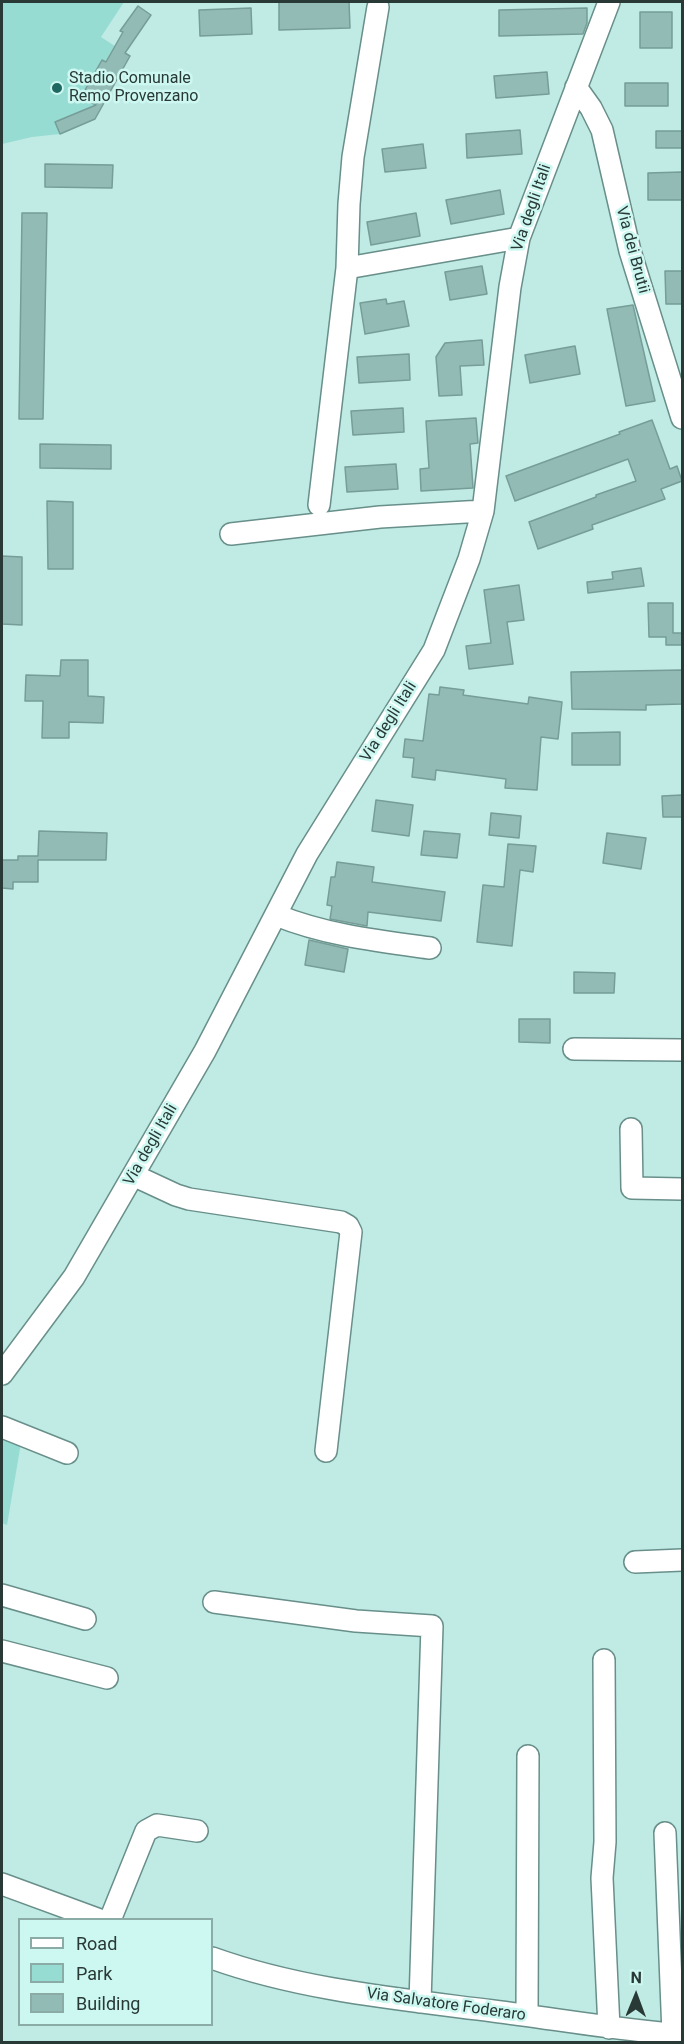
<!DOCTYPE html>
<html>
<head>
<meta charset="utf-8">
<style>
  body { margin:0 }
  #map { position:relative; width:684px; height:2044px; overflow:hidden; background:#c0eae4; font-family:Roboto,sans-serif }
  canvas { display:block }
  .frame { position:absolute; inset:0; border:3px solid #283936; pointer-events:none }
  .legend { position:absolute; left:18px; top:1918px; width:195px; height:108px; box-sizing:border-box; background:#cdf7f1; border:2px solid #8baba6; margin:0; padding:8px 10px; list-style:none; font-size:18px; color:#283936 }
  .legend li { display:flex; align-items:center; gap:12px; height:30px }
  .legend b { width:30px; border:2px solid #8baba6 }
  .north { position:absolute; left:606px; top:1966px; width:60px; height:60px; -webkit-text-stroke:4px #cdf7f1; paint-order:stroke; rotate:1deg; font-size:16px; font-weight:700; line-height:24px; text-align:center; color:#283936 }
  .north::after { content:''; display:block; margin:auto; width:21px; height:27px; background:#283936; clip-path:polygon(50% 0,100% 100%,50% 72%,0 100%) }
</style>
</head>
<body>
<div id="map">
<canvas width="684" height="2044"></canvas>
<div class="frame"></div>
<ul class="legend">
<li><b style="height:8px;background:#fff"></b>Road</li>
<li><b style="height:16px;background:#96dcd3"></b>Park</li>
<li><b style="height:16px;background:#93bbb6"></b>Building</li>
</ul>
<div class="north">N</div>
</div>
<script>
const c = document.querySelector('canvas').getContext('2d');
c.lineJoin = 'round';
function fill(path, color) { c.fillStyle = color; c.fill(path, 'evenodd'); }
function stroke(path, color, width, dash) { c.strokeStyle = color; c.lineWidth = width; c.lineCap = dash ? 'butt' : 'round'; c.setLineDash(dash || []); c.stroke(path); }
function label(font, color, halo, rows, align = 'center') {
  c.font = font + ' Roboto,sans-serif'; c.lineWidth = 5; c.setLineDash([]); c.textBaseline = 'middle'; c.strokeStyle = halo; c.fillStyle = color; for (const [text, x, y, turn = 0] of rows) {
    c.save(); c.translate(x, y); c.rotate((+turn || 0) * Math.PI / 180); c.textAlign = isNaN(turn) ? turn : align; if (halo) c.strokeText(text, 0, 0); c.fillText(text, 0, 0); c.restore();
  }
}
const green = new Path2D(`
  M2 2H124L101 37 130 56 95 119 60 134 32 137 2 144Z
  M2 1437 21 1443 7 1525 2 1523Z`);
const building = new Path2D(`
  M279 2H349L350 28 279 30Z
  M138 6 151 15 125 53 130 56 95 119 60 134 55 122 96 105 81 97 102 60 106 62 123 32 120 31Z
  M251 8 252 34 200 36 199 10Z
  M587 8V23L583 34 499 36V10Z
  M640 12H672V48H640Z
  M547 72 549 94 496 98 494 76Z
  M625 83H668V106H625Z
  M520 130 522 154 467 158 466 134Z
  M656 131H682V148H656Z
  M423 144 426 168 385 172 382 149Z
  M45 164 113 165 112 188 45 187Z
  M682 172V200H648V173Z
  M500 190 504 214 451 224 446 200Z
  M22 213H47L43 419H19Z
  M416 213 420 236 371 245 367 222Z
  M482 266 487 294 450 300 445 272Z
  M665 271H682V304H666Z
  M386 299 387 304 404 301 409 326 365 334 360 303Z
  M633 305 655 401 626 406 607 309Z
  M482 340 484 365 460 366 462 395 439 396 436 357 445 343Z
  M575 346 580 374 530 383 525 355Z
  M409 354 410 380 359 383 357 357Z
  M403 408 404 432 353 435 351 411Z
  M476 418 478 443 470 444 473 488 421 491 420 469 429 468 426 421Z
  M652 420 670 469 677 466 682 481 661 489 665 499 592 525 593 529 538 549 529 522 596 497V495L636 481 628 459 515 501 506 476 620 434 619 432Z
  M40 444 111 445V469L40 468Z
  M396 464 398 489 347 492 345 467Z
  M47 501 73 502V569H48Z
  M2 556 22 557V625L2 624Z
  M641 568 644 586 588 593 587 582 613 579 612 572Z
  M519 585 524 620 507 622 513 664 469 669 466 646 491 643 484 590Z
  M648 603H673V633H682V645H666V637H649Z
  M61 660H88V696L104 697 103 723 69 722V738H42L43 701H25L26 675 60 676Z
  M682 670V704L646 705V710L572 709 571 672Z
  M440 687 464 690 463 695 528 704 529 697 562 702 558 739 541 737 537 790 505 788 506 779 436 770 435 780 412 777 414 758 403 757 405 739 423 741 429 694 439 695Z
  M620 732V765H572V733Z
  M682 795V817H663L662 796Z
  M376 800 413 805 409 836 372 831Z
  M491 813 521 816 519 838 489 835Z
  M39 831 107 833 106 860H38V882H13V889L2 888V860H18V856H38Z
  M424 831 460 834 457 858 421 855Z
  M607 833 646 838 641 869 603 863Z
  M508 844 536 846 533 872 520 870 512 946 477 942 483 885 504 887Z
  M337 862 374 867 372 882 445 892 441 921 368 912 367 926 330 919 332 906 327 905 331 877H335Z
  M309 940 348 949 344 972 305 965Z
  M574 972 615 973 614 993H574Z
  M519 1019H550V1043L519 1042Z`);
const minor = new Path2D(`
  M576 87 591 108 602 130 630 251 682 418
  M347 268 519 238
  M319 505 347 268 349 204 353 157 378 7
  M231 534 380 517 483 511
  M276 915C325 935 378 941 430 948
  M574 1049 682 1050
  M631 1129 632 1188 682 1189
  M133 1175 176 1195 189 1199 341 1222 348 1226 351 1232 326 1451
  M2 1374 74 1277 205 1051 307 854 434 650 469 559 483 511 510 287 519 238 609 2
  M2 1427 67 1453
  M635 1562 682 1560
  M2 1595 85 1619
  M214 1602 356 1621 432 1626 420 2002
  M2 1651 107 1678
  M604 1660 605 1842 602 1878 609 2028
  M665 1833 673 2034
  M2 1884 100 1920
  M110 1920 146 1831 157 1825 197 1831
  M212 1958C301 1990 399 1999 493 2011 556 2019 619 2030 682 2035
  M527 2015 528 1756`);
const markers = [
  [57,88,6,"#1e6861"]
];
const poiNames = [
  ["Stadio Comunale",69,79],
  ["Remo Provenzano",69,97]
];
const streetNames = [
  ["Via degli Itali",532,208,-71],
  ["Via dei Brutii",632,250,75],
  ["Via degli Itali",389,722,-58],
  ["Via degli Itali",151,1145,-60],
  ["Via Salvatore Foderaro",446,2005,8]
];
fill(green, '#96dcd3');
fill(building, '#93bbb6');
stroke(building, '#769d98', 1.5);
stroke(minor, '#688f8a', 24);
stroke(minor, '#fff', 21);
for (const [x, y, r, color] of markers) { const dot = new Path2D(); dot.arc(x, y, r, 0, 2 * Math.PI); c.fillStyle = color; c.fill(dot); stroke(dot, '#cdf7f1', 2); }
label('16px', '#283936', '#cdf7f1', poiNames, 'left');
label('16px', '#283936', '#cdf7f1', streetNames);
</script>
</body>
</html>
